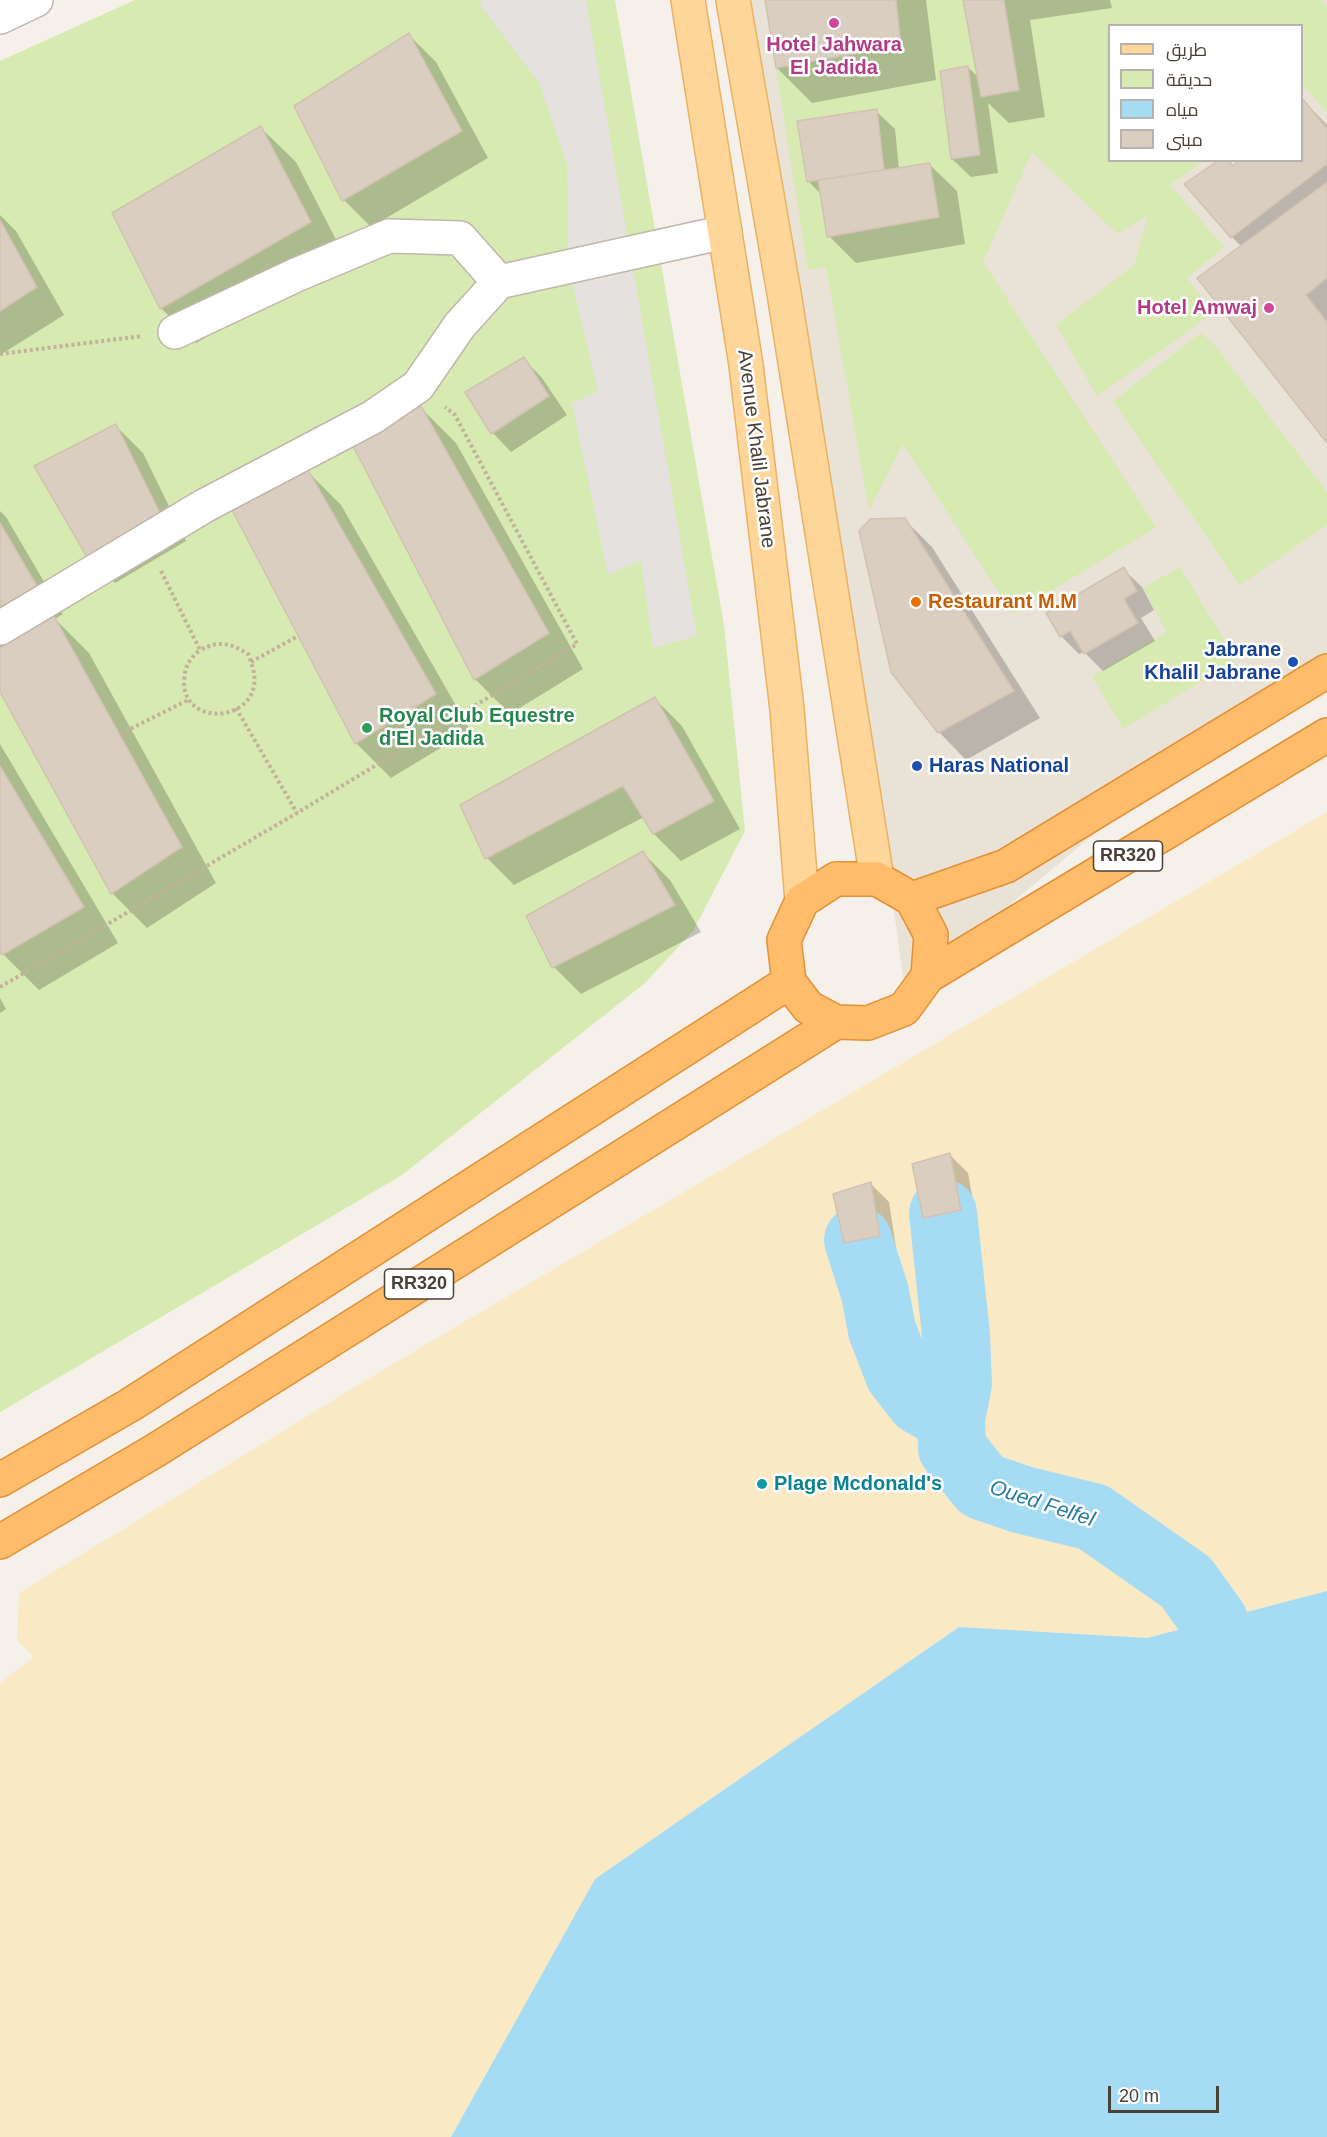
<!DOCTYPE html>
<html>
<head>
<meta charset="utf-8">
<style>
  body { margin:0 }
  #map { position:relative; width:1327px; height:2137px; overflow:hidden; background:#f5f0ea; font-family:Helvetica,Cairo,sans-serif }
  canvas { display:block }
  .legend { position:absolute; left:1108px; top:24px; width:195px; height:138px; box-sizing:border-box; background:#fff; border:2px solid #b6b3af; margin:0; padding:8px 10px; list-style:none; font-size:18px; color:#494037 }
  .legend li { display:flex; align-items:center; gap:12px; height:30px }
  .legend b { width:30px; border:2px solid #b6b3af }
  .scale { position:absolute; left:1108px; top:2086px; width:111px; height:27px; box-sizing:border-box; border:3px solid #494037; border-top:0; padding-left:8px; font-size:18px; line-height:21px; white-space:nowrap; color:#494037; -webkit-text-stroke:4px #fff; paint-order:stroke }
</style>
</head>
<body>
<div id="map">
<canvas width="1327" height="2137"></canvas>
<ul class="legend">
<li><b style="height:8px;background:#ffd699"></b>طريق</li>
<li><b style="height:16px;background:#d7eab1"></b>حديقة</li>
<li><b style="height:16px;background:#a5dcf3"></b>مياه</li>
<li><b style="height:16px;background:#dacec1"></b>مبنى</li>
</ul>
<div class="scale">20 m</div>
</div>
<script>
const c = document.querySelector('canvas').getContext('2d');
c.lineJoin = 'round';
function fill(path, color) { c.fillStyle = color; c.fill(path, 'evenodd'); }
function stroke(path, color, width, dash) { c.strokeStyle = color; c.lineWidth = width; c.lineCap = dash ? 'butt' : 'round'; c.setLineDash(dash || []); c.stroke(path); }
function label(font, color, halo, rows, align = 'center') {
  c.font = font + ' Helvetica,sans-serif'; c.lineWidth = 5; c.setLineDash([]); c.textBaseline = 'middle'; c.strokeStyle = halo; c.fillStyle = color; for (const [text, x, y, turn = 0] of rows) {
    c.save(); c.translate(x, y); c.rotate((+turn || 0) * Math.PI / 180); c.textAlign = isNaN(turn) ? turn : align; if (halo) c.strokeText(text, 0, 0); c.fillText(text, 0, 0); c.restore();
  }
}
const residential = new Path2D(`
  M736 0H1327V671L1189 755 905 992 890 882ZM1110 26H1302V160H1110Z`);
const green = new Path2D(`
  M135 0H615L724 625 745 831 693 931 645 983 402 1175 0 1412V61Z
  M765 0H1321L1327 7V112L1305 87 1302 89V26H1110V160L1203 161 1170 185 1224 247 1187 278 1213 313 1097 396 1056 325 1135 264 1148 215 1118 234 1032 152 983 262 1156 527 1013 614 903 444 869 510 826 267 808 270Z
  M1201 333 1215 346 1327 492V525L1240 585 1113 401Z
  M1180 567 1236 660 1123 729 1092 676 1167 632 1143 588Z`);
const sand = new Path2D(`
  M1327 812V1591L1147 1638 959 1627 595 1879 451 2137H0V1683L34 1657 17 1640 19 1593 371 1377Z`);
const parking = new Path2D(`
  M483 0H586L697 636 653 648 641 560 608 575 572 403 598 391 568 266 567 164 539 83 479 3Z`);
const water = new Path2D(`
  M1327 1591V2137H451L595 1879 959 1627 1147 1638Z`);
const shadow = new Path2D(`
  M767 0H926L936 80 812 103 777 68Z
  M965 0H1110L1112 8 1030 20 1045 117 1009 123 988 103 998 173 971 177 952 159 968 67 979 78Z
  M409 35 436 62 488 158 371 227 344 200 296 106Z
  M1302 99 1327 125V440L1242 247 1232 237 1233 168 1302 160Z
  M876 111 895 129 899 169 929 164 957 191 965 244 856 263 829 236 822 195 808 181Z
  M261 128 296 162 345 257 196 343 161 308Z
  M0 215 16 231 64 315 0 355Z
  M524 359 542 378 567 415 511 452 493 433 467 393Z
  M421 408 456 443 583 669 510 714 475 679Z
  M116 426 143 453 186 541 115 583 88 556Z
  M306 470 341 505 470 730 391 778 356 743Z
  M0 511 6 517 63 614 55 619 89 653 216 883 147 928 112 893 0 689Z
  M904 519 932 547 1040 718 966 760 939 732Z
  M1123 569 1142 587 1154 610 1141 618 1155 641 1103 671 1084 652 1079 654 1061 636Z
  M655 699 682 726 740 829 681 861 654 834 644 817 514 885 487 858Z
  M0 744 118 943 39 990 4 955 0 948Z
  M643 853 670 880 701 932 581 994 554 967 528 917Z
  M0 998 6 1009 0 1013Z
  M950 1155 968 1173 978 1228 942 1236 924 1217ZM968 1207V1210L936 1217V1214Z
  M871 1184 889 1202 897 1254 863 1260 845 1242Z`);
const river = new Path2D(`
  M943 1213 956 1335 958 1384 951 1418 952 1448 982 1486 1023 1500 1093 1517 1186 1582 1214 1621
  M858 1240 875 1293 882 1330 899 1374 920 1401 951 1418`);
const building = new Path2D(`
  M765 0H896L901 45 776 68Z
  M963 0H1004L1019 90 981 97Z
  M409 33 462 131 342 201 294 106Z
  M968 66 980 155 951 159 940 71Z
  M1302 98 1327 129V164L1231 238 1184 184 1219 160H1228L1233 166 1239 160H1302Z
  M877 109 884 170 807 182 797 121Z
  M261 126 311 222 160 309 112 213Z
  M930 163 939 217 827 237 818 180Z
  M1327 182V278L1306 295 1327 322V443L1197 278Z
  M0 220 37 287 0 311Z
  M524 357 549 396 491 434 465 392Z
  M421 406 549 633 474 680 351 442Z
  M116 424 160 513 87 557 34 466Z
  M307 468 436 694 355 744 232 510Z
  M905 518 1014 691 938 733 891 672 859 531 870 519Z
  M0 523 37 586 0 607Z
  M1124 567 1137 591 1124 599 1138 623 1084 654 1070 631 1060 637 1046 613Z
  M54 616 182 847 111 894 0 692V648Z
  M655 697 714 801 653 834 623 786 485 859 460 805Z
  M0 766 84 907 2 955 0 951Z
  M643 851 675 905 552 968 526 916Z
  M950 1153 961 1210 923 1218 912 1164Z
  M871 1182 880 1236 844 1243 833 1194Z`);
const path = new Path2D(`
  M0 354 142 336
  M161 571 200 650C188 660 185 667 184 682 184 725 248 722 254 686 256 675 252 664 248 654 230 643 220 640 200 650
  M251 662 298 636
  M236 708 297 813
  M120 734 188 700
  M0 987 297 813 577 644 455 415 445 407`);
const minor = new Path2D(`
  M0 17 36 0
  M175 332 296 275 389 236 460 238 499 282
  M0 628 204 506 373 417 418 386 460 325 499 282 725 232`);
const major = new Path2D(`
  M688 0 746 365 787 709 802 901
  M733 0 784 293 877 879`);
const highway = new Path2D(`
  M912 899 1006 866 1327 671
  M928 976 931 935 912 899 877 879H836L802 901 784 940 789 982 808 1007 836 1022 868 1023 904 1009 928 976 1327 735
  M0 1480 130 1405 789 982
  M0 1542 156 1450 836 1022`);
const markers = [
  [834,23,6,"#d1479c"],
  [1269,308,6,"#d1479c"],
  [916,602,6,"#e8710a"],
  [1293,662,6,"#1a4fb4"],
  [367,728,6,"#2e9e5b"],
  [917,766,6,"#1a4fb4"],
  [762,1484,6,"#0f9aa8"]
];
const shields = [
  [1128,856,69],
  [419,1284,69]
];
const shieldNames = [
  ["RR320",1128,856],
  ["RR320",419,1284]
];
const hotelNames = [
  ["Hotel Jahwara",834,45],
  ["El Jadida",834,68],
  ["Hotel Amwaj",1257,308,"right"]
];
const streetNames = [
  ["Avenue Khalil Jabrane",756,449,83]
];
const foodNames = [
  ["Restaurant M.M",928,602]
];
const transitNames = [
  ["Jabrane",1281,650],
  ["Khalil Jabrane",1281,673],
  ["Haras National",929,766,"left"]
];
const leisureNames = [
  ["Royal Club Equestre",379,716],
  ["d'El Jadida",379,739]
];
const cultureNames = [
  ["Plage Mcdonald's",774,1484]
];
const waterNames = [
  ["Oued Felfel",1042,1504,18]
];
fill(residential, '#e9e2d7');
fill(green, '#d7eab1');
fill(sand, '#fae9c5');
fill(parking, '#e4e1de');
fill(water, '#a5dcf3');
fill(shadow, '#0003');
stroke(river, '#a5dcf3', 68);
fill(building, '#dacec1');
stroke(building, '#d2c2b1', 1.5);
stroke(minor, '#c1b7ac', 36);
stroke(major, '#e8b265', 36);
stroke(highway, '#e39036', 36);
stroke(path, '#c3b19c', 4, [3, 3]);
stroke(minor, '#fff', 33);
stroke(major, '#ffd699', 33);
stroke(highway, '#ffbd6b', 33);
for (const [x, y, r, color] of markers) { const dot = new Path2D(); dot.arc(x, y, r, 0, 2 * Math.PI); c.fillStyle = color; c.fill(dot); stroke(dot, '#fff', 2); }
for (const [x, y, w] of shields) { const box = new Path2D(); box.roundRect(x - w / 2, y - 15, w, 30, 4.5); c.fillStyle = '#fff'; c.fill(box); stroke(box, '#494037', 1.5); }
label('bold 18px', '#494037', null, shieldNames);
label('bold 20px', '#b23c85', '#fff', hotelNames);
label('20px', '#494037', '#fff', streetNames);
label('bold 20px', '#c56008', '#fff', foodNames, 'left');
label('bold 20px', '#164399', '#fff', transitNames, 'right');
label('bold 20px', '#27864d', '#fff', leisureNames, 'left');
label('bold 20px', '#0d838f', '#fff', cultureNames, 'left');
label('italic 21px', '#287ba1', '#fff', waterNames);
</script>
</body>
</html>
